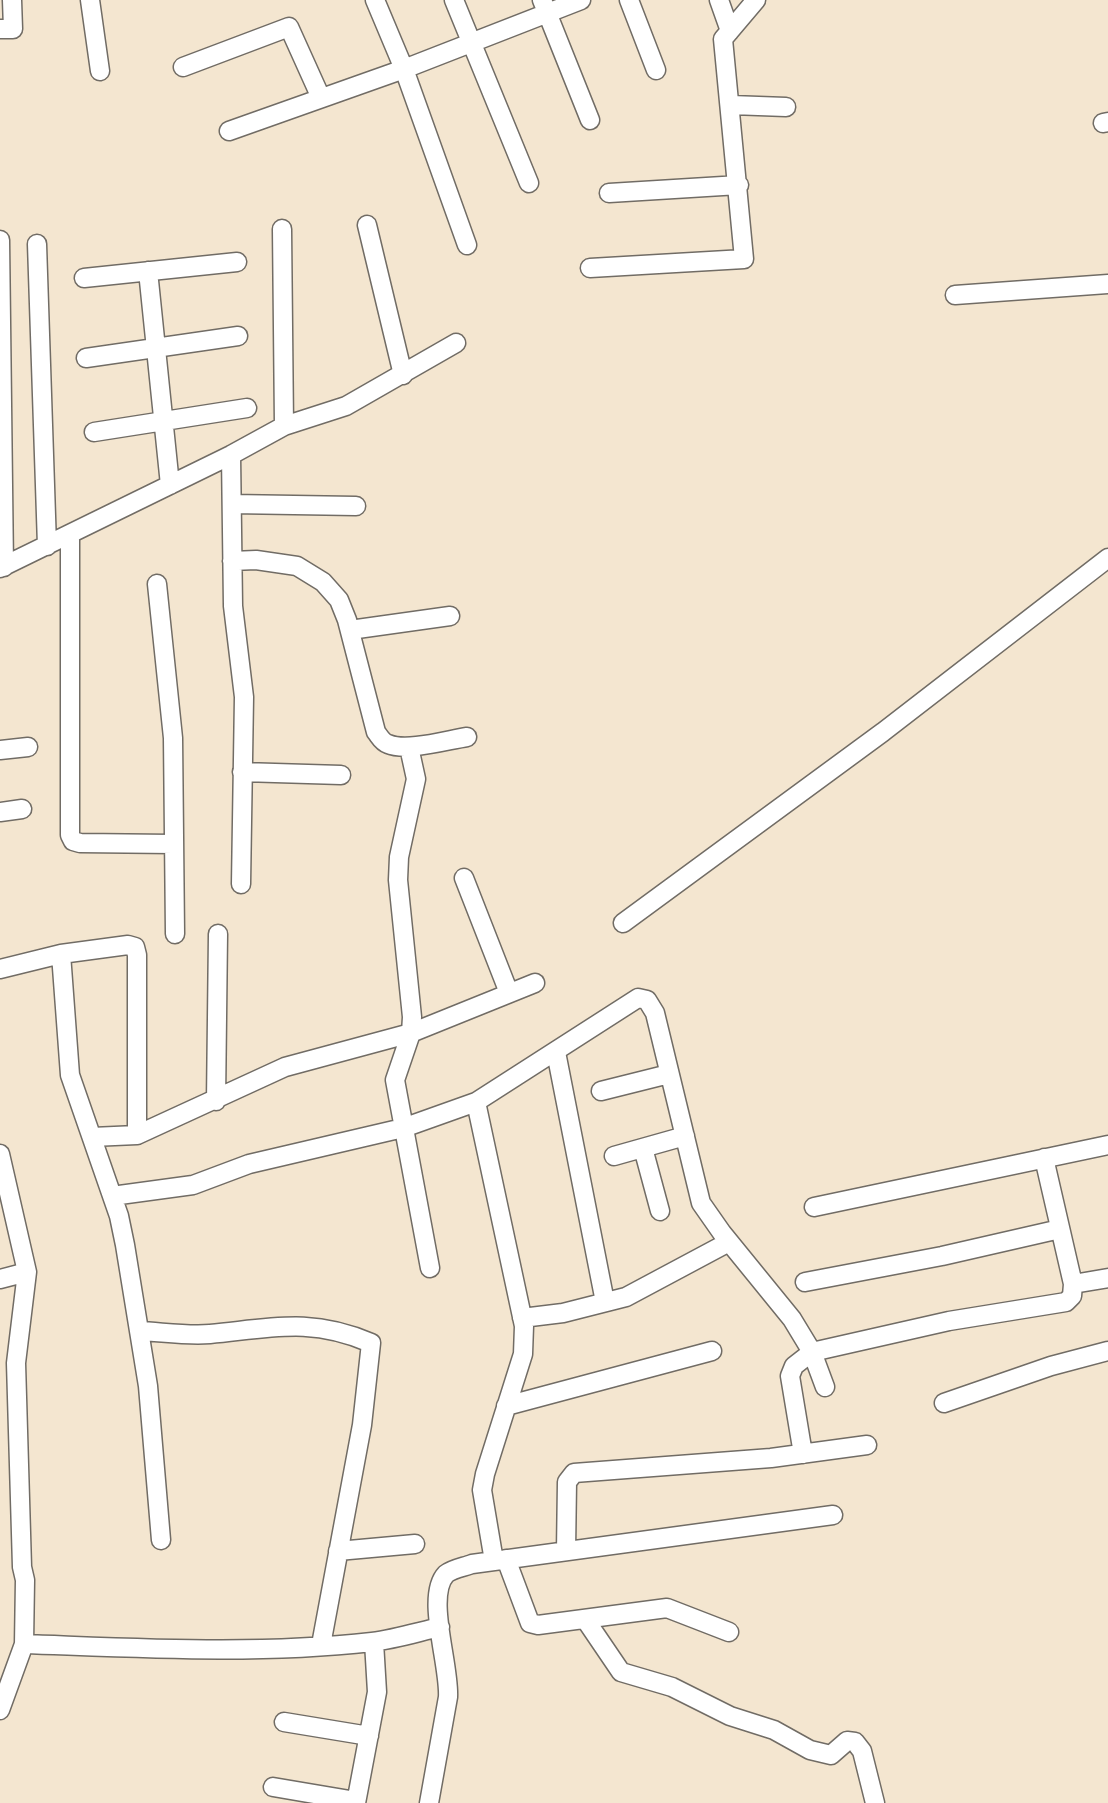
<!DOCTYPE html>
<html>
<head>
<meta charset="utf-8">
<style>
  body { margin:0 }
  canvas { display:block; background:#f4e6d0 }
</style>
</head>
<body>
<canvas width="1108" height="1803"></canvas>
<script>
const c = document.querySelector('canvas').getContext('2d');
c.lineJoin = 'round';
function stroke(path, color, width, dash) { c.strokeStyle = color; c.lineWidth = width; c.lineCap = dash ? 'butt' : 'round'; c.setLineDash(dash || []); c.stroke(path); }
const street = new Path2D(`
  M90 0 100 71
  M375 0 404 69 467 245
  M454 0 529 183
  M542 0 590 120
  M629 0 656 70
  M719 0 730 31
  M0 29H13L12 0
  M183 67 289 27 321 98
  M731 105 786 107
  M1103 123 1108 122
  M229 131 404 69 581 0
  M609 193 739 185
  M367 225 403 375
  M282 229 284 426
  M0 240 4 567
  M37 244 47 546
  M590 268 744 259 723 39 756 0
  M148 271 170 485
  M84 278 237 262
  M955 295 1108 284
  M86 358 238 336
  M94 432 247 408
  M231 455 233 606 244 697 241 884
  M232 504 356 506
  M70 535V835L73 841 80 843 173 844
  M232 561 256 560 297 566 323 582 339 600 347 620 376 732C380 737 382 742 388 744 407 752 447 740 467 737
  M0 568 231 455 284 426 346 406 456 343
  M157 584 173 738 175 934
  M350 630 450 616
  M409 747 416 779 399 857 398 880 412 1017 411 1033 395 1080 430 1268
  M0 750 28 747
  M242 772 341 775
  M0 812 22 809
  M464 878 509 993
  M623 923 883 732 1108 558
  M61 954 70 1075 119 1216 125 1245 148 1386 161 1540
  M0 969 61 954 128 945 135 947 137 955V1135
  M556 1052 605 1302
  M601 1091 669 1074
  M216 1101 218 934
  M476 1102 524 1326 523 1354 485 1474 482 1490 494 1561
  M92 1137 137 1135 285 1067 411 1033 535 983
  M643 1148 660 1211
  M0 1154 27 1272 16 1363 22 1567 25 1580 24 1644 0 1710
  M614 1156 685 1136
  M112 1196 193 1185 249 1164 403 1128 476 1102 638 998 647 1000 655 1013 701 1203 722 1233 792 1319 812 1352 825 1387
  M814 1207 1108 1145
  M0 1279 27 1272
  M805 1282 942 1256 1060 1229
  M1073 1284 1108 1278
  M522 1318 563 1313 626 1297 729 1242
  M139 1331C162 1332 187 1336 210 1334 272 1328 311 1317 371 1343L362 1425 321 1645
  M944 1403 1051 1366 1108 1351
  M506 1406 712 1351
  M803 1454 790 1376 794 1366 812 1352 949 1321 1066 1302 1072 1296 1073 1284 1044 1158
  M338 1551 415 1544
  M566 1551 567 1482 574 1473 771 1458 867 1445
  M506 1559 530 1623 538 1625 667 1608 729 1632
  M585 1619 621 1672 672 1687 730 1716 774 1730 810 1750 831 1755 847 1741 855 1742 862 1751 875 1803
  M24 1644C139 1648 257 1655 372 1642 395 1639 418 1632 440 1627
  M284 1722 369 1736
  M273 1787 356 1801
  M356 1803 377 1692 374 1642
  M429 1803 448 1697C450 1665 425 1596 446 1574 452 1569 464 1567 472 1564L833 1515`);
stroke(street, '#716c65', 21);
stroke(street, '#fff', 18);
</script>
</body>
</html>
